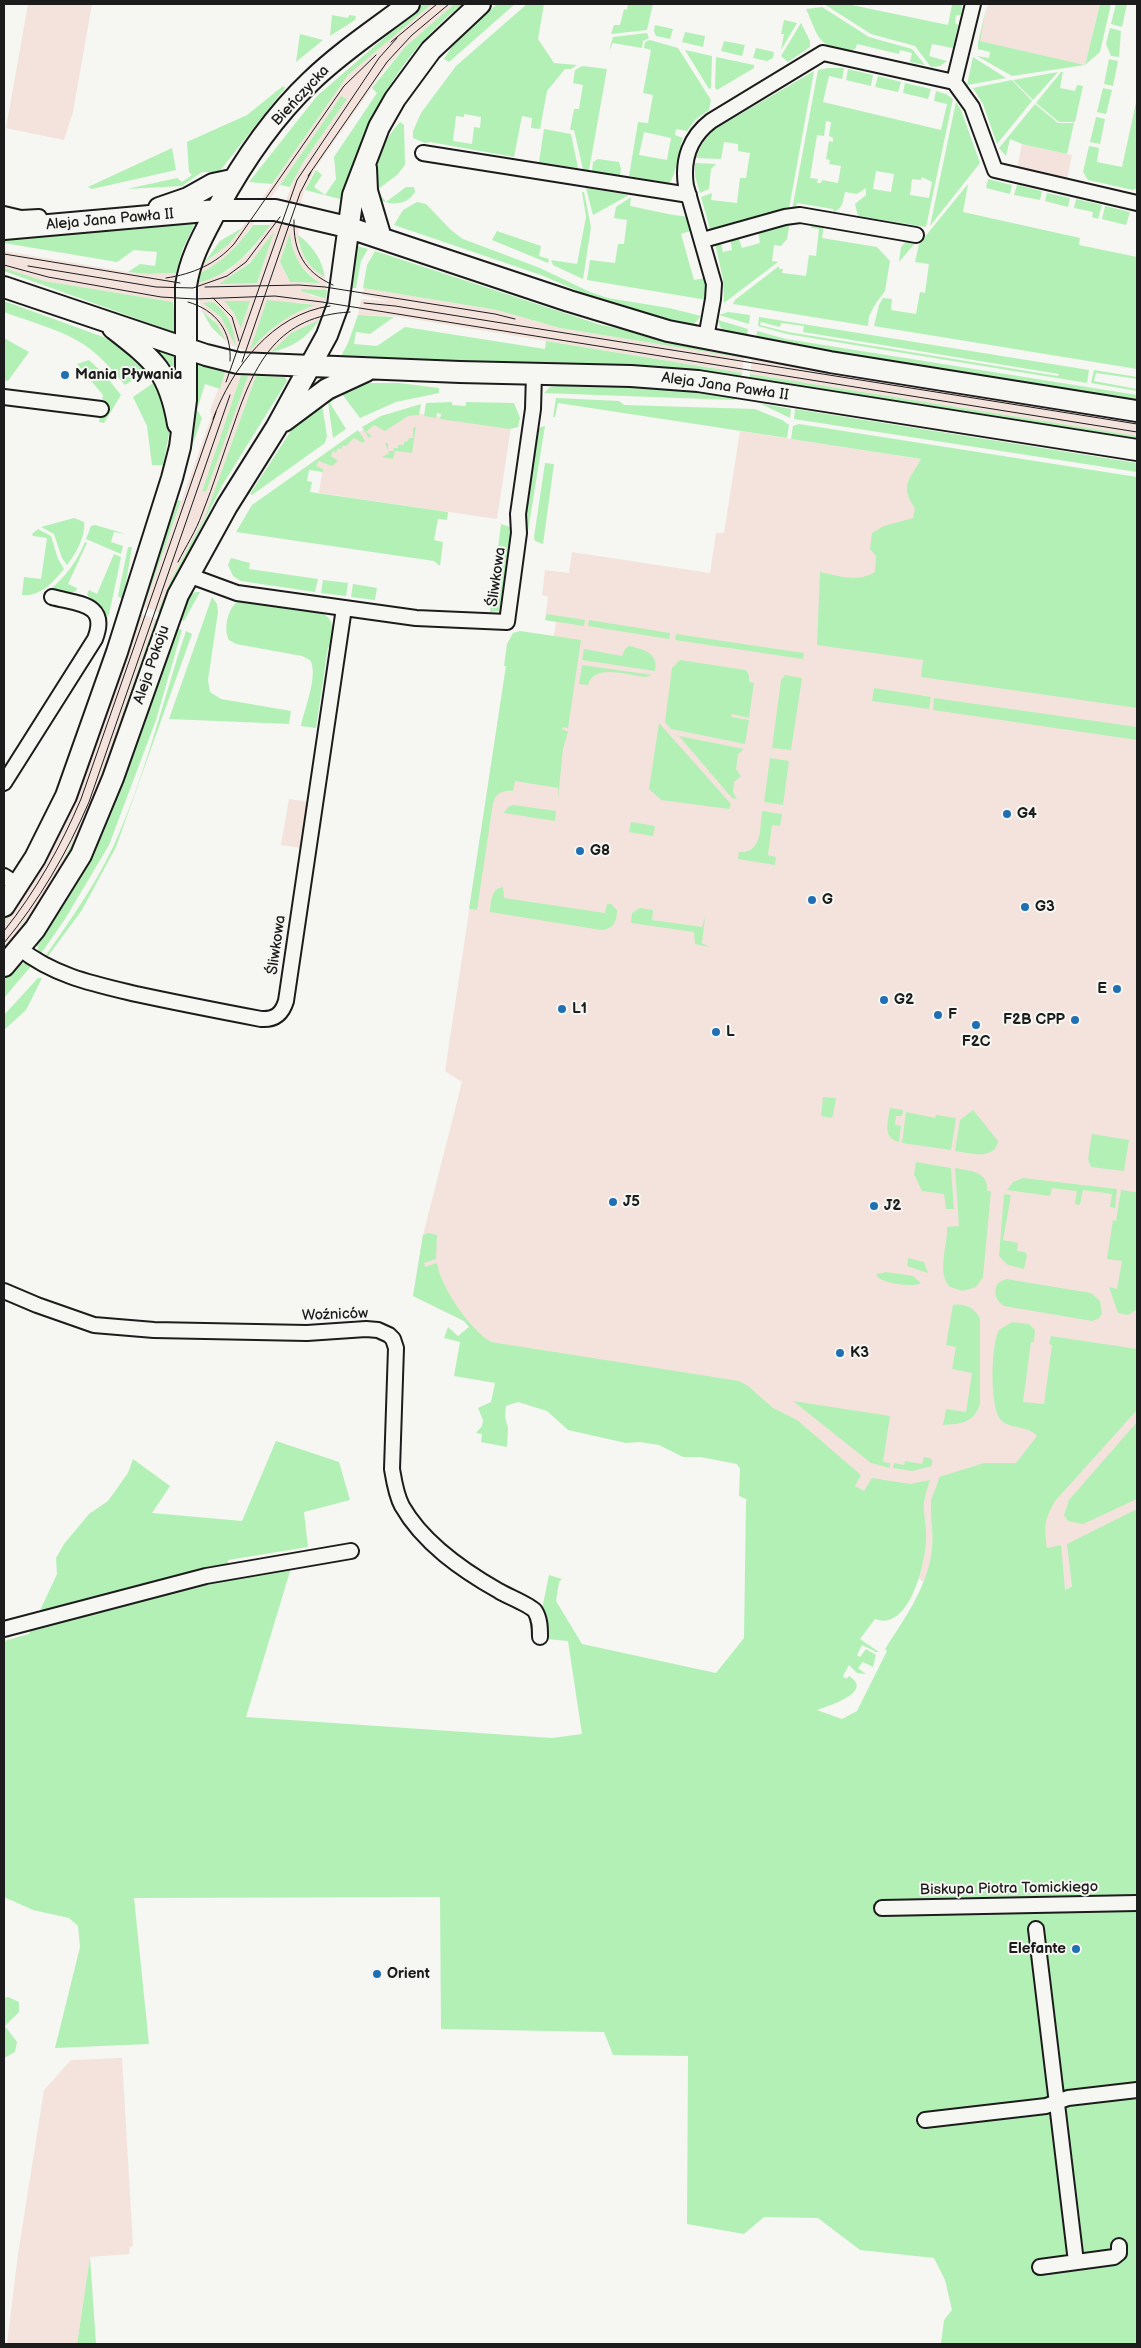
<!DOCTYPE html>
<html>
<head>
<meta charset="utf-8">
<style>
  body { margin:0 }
  #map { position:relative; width:1141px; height:2348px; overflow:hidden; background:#f6f6f2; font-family:"Balsamiq Sans",sans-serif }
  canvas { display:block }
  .frame { position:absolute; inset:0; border:5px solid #1c1c1c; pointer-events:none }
</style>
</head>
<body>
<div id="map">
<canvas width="1141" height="2348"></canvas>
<div class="frame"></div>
</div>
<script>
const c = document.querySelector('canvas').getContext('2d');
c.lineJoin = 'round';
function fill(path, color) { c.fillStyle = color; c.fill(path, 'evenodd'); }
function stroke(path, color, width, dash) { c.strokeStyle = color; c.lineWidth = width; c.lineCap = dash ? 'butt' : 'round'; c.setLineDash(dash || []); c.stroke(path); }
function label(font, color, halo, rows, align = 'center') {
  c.font = font + ' "Balsamiq Sans",sans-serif'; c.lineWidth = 4; c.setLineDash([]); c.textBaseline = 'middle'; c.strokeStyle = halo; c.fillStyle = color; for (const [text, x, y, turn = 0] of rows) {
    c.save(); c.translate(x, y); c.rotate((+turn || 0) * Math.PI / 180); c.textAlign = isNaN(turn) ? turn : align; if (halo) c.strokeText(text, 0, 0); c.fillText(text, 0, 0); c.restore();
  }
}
const built = new Path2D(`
  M28 4H92L73 112 64 140 6 128Z
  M432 4H454L405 47 384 70 315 169 304 191 298 216 299 246 308 263 325 277 327 290 301 289 312 296 326 299 319 320 291 333 271 352H249L234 346 226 341 214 320 202 311 199 298 198 283 228 271 251 251 284 205 298 170 347 99 341 96 237 247 216 264 200 273 204 263 212 258 236 236 348 75ZM273 234 257 283 230 278 256 257ZM290 235 294 253 300 265 319 283 290 282 287 277 280 262ZM250 301 241 327 232 309 225 302ZM296 302 314 305 294 313 280 322 250 349ZM204 303 218 306 226 315 233 328 234 345 230 331 224 320 214 310Z
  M988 4H1100L1085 65 979 41Z
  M1022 144 1072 155 1067 180 1017 169Z
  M4 251 128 272 149 274 176 273 173 302 44 281 23 275 4 268Z
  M364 288 497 310 560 328 744 358 742 373 394 316 358 315 361 299 388 301 362 295Z
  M752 359 1137 420V436L750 374Z
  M225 372 241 375 202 490 206 492 244 383 248 376H256L205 517 170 582 158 612 144 607 212 415 210 410Z
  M414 413 511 427 497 519 319 493 322 473 313 464 373 423Z
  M740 431 1137 493V1549L1064 1590 927 1584 755 1473 764 1412 496 1355 464 1321 413 1296 423 1235 462 1082 445 1071 506 666 536 634 554 636 556 622 545 620 548 597 542 595 545 570 569 573 572 552 710 573 716 533H724Z
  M142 614 156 619 88 813 48 890 4 950V923L44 865 75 802Z
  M289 799 309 802 302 848 281 845Z
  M122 2058 133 2246 130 2247 129 2254 90 2257 77 2344H7L18 2254 44 2090 71 2060Z`);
const green = new Path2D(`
  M423 4H432L348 75 272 184 249 182 317 96Z
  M454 4H463C398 54 364 121 344 200L305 190 316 170 322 175 314 187 325 195 336 179 334 157 377 93 372 88 405 47Z
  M497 4H515L449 62 444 59 453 45Z
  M527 4H544L538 39 554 63 577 65 571 69H565L547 91 540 129 531 128 532 118 522 116 514 157 430 142 425 143 413 138V131L421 113 456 66ZM464 114 481 117 480 128 474 127 472 144 453 141 456 116 464 117Z
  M628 4H653L647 30 611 34 614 25H620L624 9 627 10Z
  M824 4H847L948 25 952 5 949 4 962 5 961 15H956L955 23 958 25 953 48 932 44 929 56 947 61 940 66 931 67 915 46 871 34Z
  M987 4 980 41 1085 65 1100 4H1111L1100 52 1085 65 1012 76 977 56 989 58 990 52 978 49V43Z
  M1116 4H1127L1122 27 1111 24Z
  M822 7 869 37 912 49 925 65 910 62 912 53 900 50 899 54 857 44 856 48 850 52C815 44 820 39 806 9Z
  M332 15 348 18 349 15 356 16 355 20 330 36Z
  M784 20 797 23 781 50 784 34H781Z
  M801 23 810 41V47L788 62 781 56Z
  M655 25 673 29 670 39 656 36 654 31Z
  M1110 28 1121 31 1119 57 1111 56 1106 44Z
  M685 32 705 36 703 47 682 42Z
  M647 33 649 38 643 41 642 48 613 43 609 51 613 37Z
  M300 34 323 40 296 62Z
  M650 40 678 48 711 100 709 110 696 119 687 131 676 129 675 135 683 138C678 150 676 178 669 183L629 176 638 122 648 123 653 95 643 93 651 50 644 48 645 42ZM644 132 671 138 667 160 639 155Z
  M724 41 745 45 742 56 721 51Z
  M756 48 774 52 773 58 767 61 753 58Z
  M685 50 712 56 711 88 709 89Z
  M716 57 754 65V68L717 90 715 88Z
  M973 57 1006 78 967 85Z
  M1109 59 1118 61 1113 86 1104 84Z
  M582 66 607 69 589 170 583 169 574 130H570L574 109H579L583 85 573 83 575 70Z
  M828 68H844L842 79 829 76 823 102 941 130 947 104 934 101 936 91 946 94 953 99 926 227 858 216 855 204 866 195V188L857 194 845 192C843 201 843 208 834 212L833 209 797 203 796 208 792 210 818 70ZM826 121 831 122 829 136 833 138V142L829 141 826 159 830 160 829 164 841 166 838 183 822 180 821 183H817L818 179 810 178 817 135 824 136ZM876 171 894 174 891 192 873 189ZM922 177 932 182 929 198 910 195 912 179 921 180Z
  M848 69 873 75 871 86 846 80Z
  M814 71 788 214 716 232 710 229 701 197 712 193 711 200 737 203 740 178H746L750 153 738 151V144L724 142 721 159 696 158 702 144 713 130Z
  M1058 72 1033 100 1013 80Z
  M1061 72H1063L1060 88 1075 91 1077 85 1083 86 1075 122H1059L1036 103Z
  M878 76 901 82 898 92 875 87Z
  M1012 80 1032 101 997 144 983 104 973 88Z
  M905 83 931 89 928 99 903 93Z
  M283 86 285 88 219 172H202L182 186 127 189 177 178 182 182 192 175 189 172 187 142 247 115Z
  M1103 88 1112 90 1106 114 1097 112Z
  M341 96 347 99 302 164 290 187 280 185Z
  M1137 98V188L1133 190 1088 180 1083 172 1089 146 1099 148 1097 162 1122 167Z
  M956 102 961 110 980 163 930 226Z
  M1035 104 1058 123H1074L1067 154 1022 144 1010 139 1006 156 999 148Z
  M1096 117 1105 119 1100 144 1090 142Z
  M400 122 404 125 405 165 397 175 377 190 386 202 406 187H414L415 192C406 207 387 206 374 196 376 166 379 145 400 122Z
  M544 129 571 134 578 168 539 162Z
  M172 148 176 170 92 189 88 187Z
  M598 159 619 162 621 169 620 176 592 171 593 162Z
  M695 163 716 164 711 169 709 189 700 193 695 176Z
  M988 179 1012 185 1010 194 986 188Z
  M968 184 963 212 1080 238 1079 245 1137 257V369L874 326 879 305 883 298 892 299 891 310 916 314 920 292 925 293 929 264 915 262 919 244Z
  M1017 185 1042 191 1040 200 1014 195Z
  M586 188 629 195 593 215Z
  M582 192H584L591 227 583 279 553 265 551 260 577 264 586 217Z
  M1047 193 1070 198 1068 207 1045 201Z
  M631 197 630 206C651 210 669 215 689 217L693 230 681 234 694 280 706 278 707 300 587 280 590 260 615 263 618 244H624L627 220 614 218 616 207Z
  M1076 199 1102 205 1098 219 1092 217 1093 212 1074 208Z
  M417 202 426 204 451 230 463 239 540 268 590 292 608 298 669 308 701 316 694 324 684 326 615 307 541 275 394 225 403 210Z
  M1105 206 1130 212 1126 225 1102 219Z
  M790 221 787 239 781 246 774 245 772 261 778 262 724 303 723 279 715 243 721 244 723 252 732 250 730 238 738 236 742 248 760 243 758 231Z
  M189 222 193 224V228L183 248 176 273 149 274 128 272 140 264 155 266 157 252 134 250 117 262 4 243V237L156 227Z
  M812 223 824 225 822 238 877 247 890 261 885 291 876 303 869 316 868 326 733 304 735 300 779 266V269H783L782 273 806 276 809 255 816 256 819 229 811 228Z
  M253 225H270C250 252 232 274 198 283L200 273C223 262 238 246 253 225Z
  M242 228 229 244 204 263 220 241Z
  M497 231 541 246 539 256 549 259 548 263 492 240Z
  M274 232 257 283 219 284 250 263Z
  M290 233C292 255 301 271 320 283L290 282 280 262Z
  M298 235C312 245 322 259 325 277 308 268 300 253 298 235Z
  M907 240 917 241 899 262 901 247Z
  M357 246 368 249 361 261 356 288H352L354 247Z
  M375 251 601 325 745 354 744 358 560 328 497 310 363 288 367 265Z
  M4 268 44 281 173 302 176 330 174 332 4 271Z
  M301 289 327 290 326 299 301 291Z
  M267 300 316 305C288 313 269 330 250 350Z
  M4 301 117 342 157 374 170 429 163 465H152L147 426 133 397 156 381 147 370 125 385C112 370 100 355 83 344 60 329 30 322 4 312Z
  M224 301H250L241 328 234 313Z
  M213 302C228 313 235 327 235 345L221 317 203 303Z
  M202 311 217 324 226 341 212 328Z
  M728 312 750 315 749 324 719 315Z
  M358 315 394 317 370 334 356 332 354 344 377 346 405 327 545 349 546 341 742 373 741 380 635 365 339 360 348 343Z
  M759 317 1089 370 1087 383 787 334 758 326ZM761 322 780 327 781 323 804 326 803 332 1059 374 1058 376 788 332 760 325Z
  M319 320C307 338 292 348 271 352L291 333Z
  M718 320 748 329 747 338C734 335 721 336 718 320Z
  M757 331 786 339 1137 395V404L756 340Z
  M4 338 29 352 8 381 4 380Z
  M145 346 177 358 179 398Z
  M89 360 104 374 121 395 104 423 99 422 103 395 77 364Z
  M197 364 225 372 220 389 205 384 197 410 202 418 190 452 194 414 195 365Z
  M1094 370 1137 377V379L1096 373 1094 381 1137 389V391L1091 383Z
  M750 374 1137 436V443L749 381Z
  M241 375 248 376 206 492 202 491Z
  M256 376 285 377 287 381 223 484 179 571 162 614 158 612 170 582 205 517Z
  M366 383H399L439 388V393L396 402 360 418 342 394 330 403 346 429 333 438 327 395Z
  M558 386 675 388 738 395 734 400 544 393 550 387Z
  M321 398 327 436 325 443 252 495 250 494 298 420Z
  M556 398 619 401 624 405 755 409 782 420 789 425 787 438 558 403 555 417H553Z
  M452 402V405L466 406V402L514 403 520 418 518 427 510 429 440 419 441 414 437 413 436 418 424 416 426 403Z
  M759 403 791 409 790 418Z
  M421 404 419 415 408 416 385 431 374 425 366 432 372 436 369 438 362 427 381 416Z
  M795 409 1137 463V472L794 419Z
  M799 424 1137 477V708L921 677 923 660 817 645 820 572C841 576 856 583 875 572L876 556 870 549 872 533 884 526 913 518 915 508C899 485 910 480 921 459L791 439 793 426Z
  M416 426 412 453 395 451 393 459 382 457 389 453 385 443H388V451H393L394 448H398V445H404V442L408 441 409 438H413V428Z
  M545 426 528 531 526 534 522 530 538 428Z
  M358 430 365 441 363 443 354 438 346 446 343 445 341 449 338 448 336 453 333 451 331 456 338 461 332 466 319 461 316 466 323 469V472L309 470 307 481 312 482 310 492 448 512 447 520 438 519 434 540 443 542 440 566 434 561 236 532 252 505Z
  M545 463 554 464 543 544 535 541 534 537Z
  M178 500 181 501 144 607 141 606Z
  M74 518 84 522C86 536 75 555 67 565L62 558 54 534 41 527Z
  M501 524 513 528 502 611 490 612Z
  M95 525 126 534 114 532 111 542 123 546 121 554 86 539 91 526Z
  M38 529 51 536 58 559 64 569C53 582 41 597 22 595L24 577 41 579 47 538 33 536 32 534Z
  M85 542 87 543 68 584 77 588 76 591 67 594 51 590 50 597 43 595C62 581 76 564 85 542Z
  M128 547H132L123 600 118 596Z
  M114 554 121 557 109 615 105 617C101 607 92 603 87 594L89 590 97 594Z
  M231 558 250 563 249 569 318 579 315 592 241 581 233 576 228 565Z
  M323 580 348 583 346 596 321 593Z
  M353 584 377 588 375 600 351 597Z
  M196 592H200L184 621 179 619 188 596Z
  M212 597 217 604 218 612 208 680 210 692 221 699 291 711 289 724 169 719Z
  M238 601 321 613C337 619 332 634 330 648L328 647 316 728 301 726C304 709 319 675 310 660L302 656 236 644 229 640C223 629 228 608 238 601Z
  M139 613 142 614 75 802 44 865 4 923V920L12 908Z
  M547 614 585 620 584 626 545 620Z
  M156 619 160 620 106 773 81 834 39 907 4 953V950L48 890 88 813Z
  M589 620 670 633 669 639 588 626Z
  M175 627 182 630 156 720 109 845 65 919 40 955 36 942 75 883Z
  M186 631 192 634 116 847 82 910 46 959 44 958C69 922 94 887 113 847 145 778 162 703 186 631Z
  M520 631 581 640 568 728 563 727 562 730 568 731 563 749 558 798V788L515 781 513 791C503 790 496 793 493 803L477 910 469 909 506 666H504L507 644 513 633Z
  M676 634 804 653 803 659 675 640Z
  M629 646C643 649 659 653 655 671L582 660 584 649 622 656 625 649Z
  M680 660 746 670 749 675V682L754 683 749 718 732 714 731 717 749 720 745 744 671 729 665 722 672 668Z
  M582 665 652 675 645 677C628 675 594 663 588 685L579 684Z
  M785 675 802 678 791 750 772 748 781 680Z
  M874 688 931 697 929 709 872 701Z
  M934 698 1137 727V740L933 710Z
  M659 723 731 804 729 809 661 800 649 789Z
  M679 736 744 749 738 754 736 769 741 776 734 782 733 792 737 799 732 798Z
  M770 758 789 761 783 805 764 802Z
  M514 805 556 811 555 821 504 813 508 807Z
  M762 811 782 814 780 826 772 825 768 855 776 857 775 865 738 859 739 852C762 854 760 828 762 811Z
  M631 822 655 826 653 836 629 832Z
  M503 887 504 898 605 913 607 904H611L617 910C617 923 613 929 601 930L490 912C491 901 491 889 503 887Z
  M640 908 653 910 652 920 702 927 705 917 702 943 709 947 695 944 694 932 631 923 632 913Z
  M26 963 32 965 4 998V979L16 965Z
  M38 978H42L26 1010 4 1030V1015Z
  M823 1097 836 1098 833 1116 831 1118 821 1116Z
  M890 1108 903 1110 902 1116H896L895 1125 901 1126 899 1142C882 1138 888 1121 890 1108Z
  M973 1110 998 1141C995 1161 969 1153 955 1151L960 1120Z
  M906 1112 935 1118 936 1115 956 1118 951 1150 902 1143Z
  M1092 1134 1129 1140 1124 1171 1091 1167 1088 1159Z
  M916 1162 951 1168 954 1209H946L944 1194 922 1191 914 1174Z
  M955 1168C970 1171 989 1171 987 1191H991L983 1277 976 1287 963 1291 950 1287C936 1273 948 1245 947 1227L959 1226Z
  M1023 1178 1117 1189 1115 1208 1110 1207 1112 1194 1083 1190 1080 1205 1075 1204 1077 1191 1052 1188 1050 1196 1007 1190 1013 1182Z
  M1121 1190 1137 1192V1309L1128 1315 1118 1313 1109 1287 1117 1289 1122 1261 1107 1259 1113 1220 1116 1221Z
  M1004 1194 1011 1195 1003 1240 1018 1243 1017 1251 1025 1252 1027 1255 1024 1269 1008 1265 999 1256Z
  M428 1233 437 1235 436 1259 424 1263 425 1267 437 1263C440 1286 471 1331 491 1342L739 1381 748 1386 773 1408 797 1420 861 1475 855 1486 864 1491 872 1478 910 1484 930 1480C928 1487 925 1494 924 1502 923 1515 927 1527 926 1540 925 1565 909 1632 875 1619L860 1639 879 1652H876L862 1645 857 1655 860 1657 866 1649 876 1655 873 1667 863 1662 858 1668 866 1674 857 1673 849 1665 843 1676 846 1679 849 1676C875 1692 828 1706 817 1710L842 1719 857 1711 887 1651 885 1649C905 1618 928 1586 932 1549 934 1533 930 1518 931 1502 932 1493 938 1487 939 1477L984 1463H1016L1037 1436C1027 1425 1013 1430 1002 1421 989 1410 991 1343 999 1330L1012 1322 1029 1324 1035 1330 1034 1342H1031L1023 1402 1044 1404 1052 1345 1049 1344 1051 1336 1137 1349V1410L1055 1501C1044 1520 1044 1527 1047 1548L1061 1545 1065 1590 1072 1586 1067 1544 1137 1509V2344H941L944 2320 952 2310 945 2280 934 2258 860 2250 818 2218 764 2217 744 2234 687 2224 688 2056 613 2055 604 2032 441 2029 440 1897 134 1898 149 2044 55 2048 80 1947 78 1926 69 1918 33 1910 4 1897V1641L29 1634 57 1574 56 1558 64 1544 89 1514 108 1501 128 1473 133 1459 170 1486 152 1513 242 1521 276 1441 339 1462 350 1500 304 1512 308 1547 228 1560V1578L291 1568 246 1717 552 1738 582 1734 568 1641 547 1639 548 1627 542 1609 549 1575 562 1579 559 1582 556 1601 582 1644 716 1673 744 1638 746 1501 748 1500 739 1496 740 1469 737 1464 700 1457H683L659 1445 640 1442 626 1443 568 1430 547 1411 518 1402 506 1406 505 1417 508 1428 507 1447 481 1442 482 1434 476 1433 482 1426 483 1420 478 1408 491 1402 495 1383 454 1376 460 1342 444 1338 448 1327 458 1336 469 1327 464 1321 413 1296 423 1235Z
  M908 1258 924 1262 928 1273 907 1266Z
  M886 1272 913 1276 921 1283C913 1288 884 1283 877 1277V1274Z
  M1006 1279 1091 1293 1100 1301 1102 1314 1098 1319 1092 1321 1004 1306C995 1300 993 1292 998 1283Z
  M953 1305C965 1303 975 1308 980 1319V1404C974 1423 961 1424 943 1425L946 1409 966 1412 972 1373 952 1369 956 1347 946 1345Z
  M793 1401 890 1416 883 1462 890 1463V1468L871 1463Z
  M1137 1422V1499L1083 1524 1068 1521 1064 1515 1069 1500Z
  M924 1457 932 1459V1466L912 1471 893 1468 894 1463 904 1465 905 1461 922 1464Z
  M8 1997 19 2002V2012L5 2026 17 2042 15 2052 4 2058V1998Z
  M90 2257 96 2344H77Z`);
const street = new Path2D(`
  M954 82 973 4
  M423 153 689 195
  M4 214 21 218 39 217
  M703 240 785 217 800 215 916 235
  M706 338 713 299 714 284 686 186C682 160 690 137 711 121L823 53 954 82 972 107 995 170 1137 203
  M4 397 101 409
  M188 575 237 593 416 618 507 622 519 533 518 514 533 409 534 374
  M4 783 95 639C109 603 78 604 52 597
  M4 876 18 885
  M19 948C54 976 94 984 136 994 178 1003 219 1011 261 1019 275 1020 282 1014 286 1001L344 608
  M4 1291 37 1305 94 1325 154 1330 307 1333 366 1329 378 1330 389 1335 393 1339 396 1348 392 1469C394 1481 396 1495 402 1506 423 1543 462 1570 499 1591 507 1596 530 1605 535 1611 540 1619 540 1628 540 1637
  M4 1629 206 1576 351 1551
  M882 1908 1137 1903
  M1036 1929 1076 2262
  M925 2120 1046 2106 1068 2098 1137 2090
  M1040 2267 1114 2257 1119 2253V2246`);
const secondary = new Path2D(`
  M366 168 367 191 381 238
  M159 208 188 198 213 184 232 180
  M4 229 217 210H275L347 227 569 301 668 331 830 362 1137 411
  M4 287 206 355 238 363 460 372 631 376 698 381 1137 450
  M113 328C154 360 169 371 178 424
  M284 421 327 389 366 371
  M4 906 35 858 66 796 117 652 172 478 180 447 186 400V286C190 257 204 234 217 209 242 163 273 117 311 81 341 52 376 29 409 4
  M4 966 35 929 81 855 113 778 178 595 227 506 276 428 327 335 338 305 353 195 379 127 395 99 431 50 480 4`);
const tram = new Path2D(`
  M391 42 437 4
  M308 176 387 62 412 35 449 4
  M294 220C293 251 304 272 333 285
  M4 254 180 283
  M4 265 48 277 161 297 195 299 275 296 322 302 1137 432
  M28 266 156 287 193 288 227 276 246 262 280 217
  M166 278C193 274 216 264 234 244L344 86 376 55
  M205 287 299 285 325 287 495 314 515 319
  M213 298 232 317 239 341
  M188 302C216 310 232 331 230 361
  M364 303 395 306 1137 424
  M242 362 300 193 311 172
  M226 382 297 180 379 58 397 38
  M213 419C232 368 272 314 330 306
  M178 562C186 546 196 531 202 514 214 484 223 454 234 424 255 362 278 316 350 312
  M4 931C36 891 61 846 81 799L216 412
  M4 943C39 901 67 853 89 802L230 395`);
const markers = [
  [65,375,5,"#1f6fb2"],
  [1007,814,5,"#1f6fb2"],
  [580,851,5,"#1f6fb2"],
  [812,900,5,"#1f6fb2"],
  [1025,907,5,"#1f6fb2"],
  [1117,989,5,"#1f6fb2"],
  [884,1000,5,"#1f6fb2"],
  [562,1009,5,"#1f6fb2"],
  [938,1015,5,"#1f6fb2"],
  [1075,1020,5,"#1f6fb2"],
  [976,1025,5,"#1f6fb2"],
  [716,1032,5,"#1f6fb2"],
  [613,1202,5,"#1f6fb2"],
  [874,1206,5,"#1f6fb2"],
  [840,1353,5,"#1f6fb2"],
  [1076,1949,5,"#1f6fb2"],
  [377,1974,5,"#1f6fb2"]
];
const streetNames = [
  ["Bieńczycka",301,96,-47],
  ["Aleja Jana Pawła II",110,220,-5],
  ["Aleja Jana Pawła II",725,387,8],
  ["Śliwkowa",497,577,-82],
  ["Aleja Pokoju",152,665,-71],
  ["Śliwkowa",277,945,-82],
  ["Woźniców",335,1315,-2],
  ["Biskupa Piotra Tomickiego",1009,1889,-1]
];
const poiNames = [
  ["Mania Pływania",75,375],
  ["G4",1017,814],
  ["G8",590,851],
  ["G",822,900],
  ["G3",1035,907],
  ["E",1107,989,"right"],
  ["G2",894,1000],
  ["L1",572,1009],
  ["F",948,1015],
  ["F2B CPP",1065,1020,"right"],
  ["L",726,1032],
  ["F2C",976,1042,"center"],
  ["J5",623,1202],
  ["J2",884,1206],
  ["K3",850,1353],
  ["Elefante",1066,1949,"right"],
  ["Orient",387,1974]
];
fill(built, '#f4e3dd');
fill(green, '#b3f0b6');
stroke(street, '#1c1c1c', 18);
stroke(secondary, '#1c1c1c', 24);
stroke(street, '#f6f6f2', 14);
stroke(secondary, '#f6f6f2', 20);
stroke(tram, '#1c1c1c', 1);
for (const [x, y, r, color] of markers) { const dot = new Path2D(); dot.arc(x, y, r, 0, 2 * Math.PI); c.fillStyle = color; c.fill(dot); stroke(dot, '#f6f6f2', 2); }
label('15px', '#1c1c1c', '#f6f6f2', streetNames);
label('bold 15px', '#1c1c1c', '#f6f6f2', poiNames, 'left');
</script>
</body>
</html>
